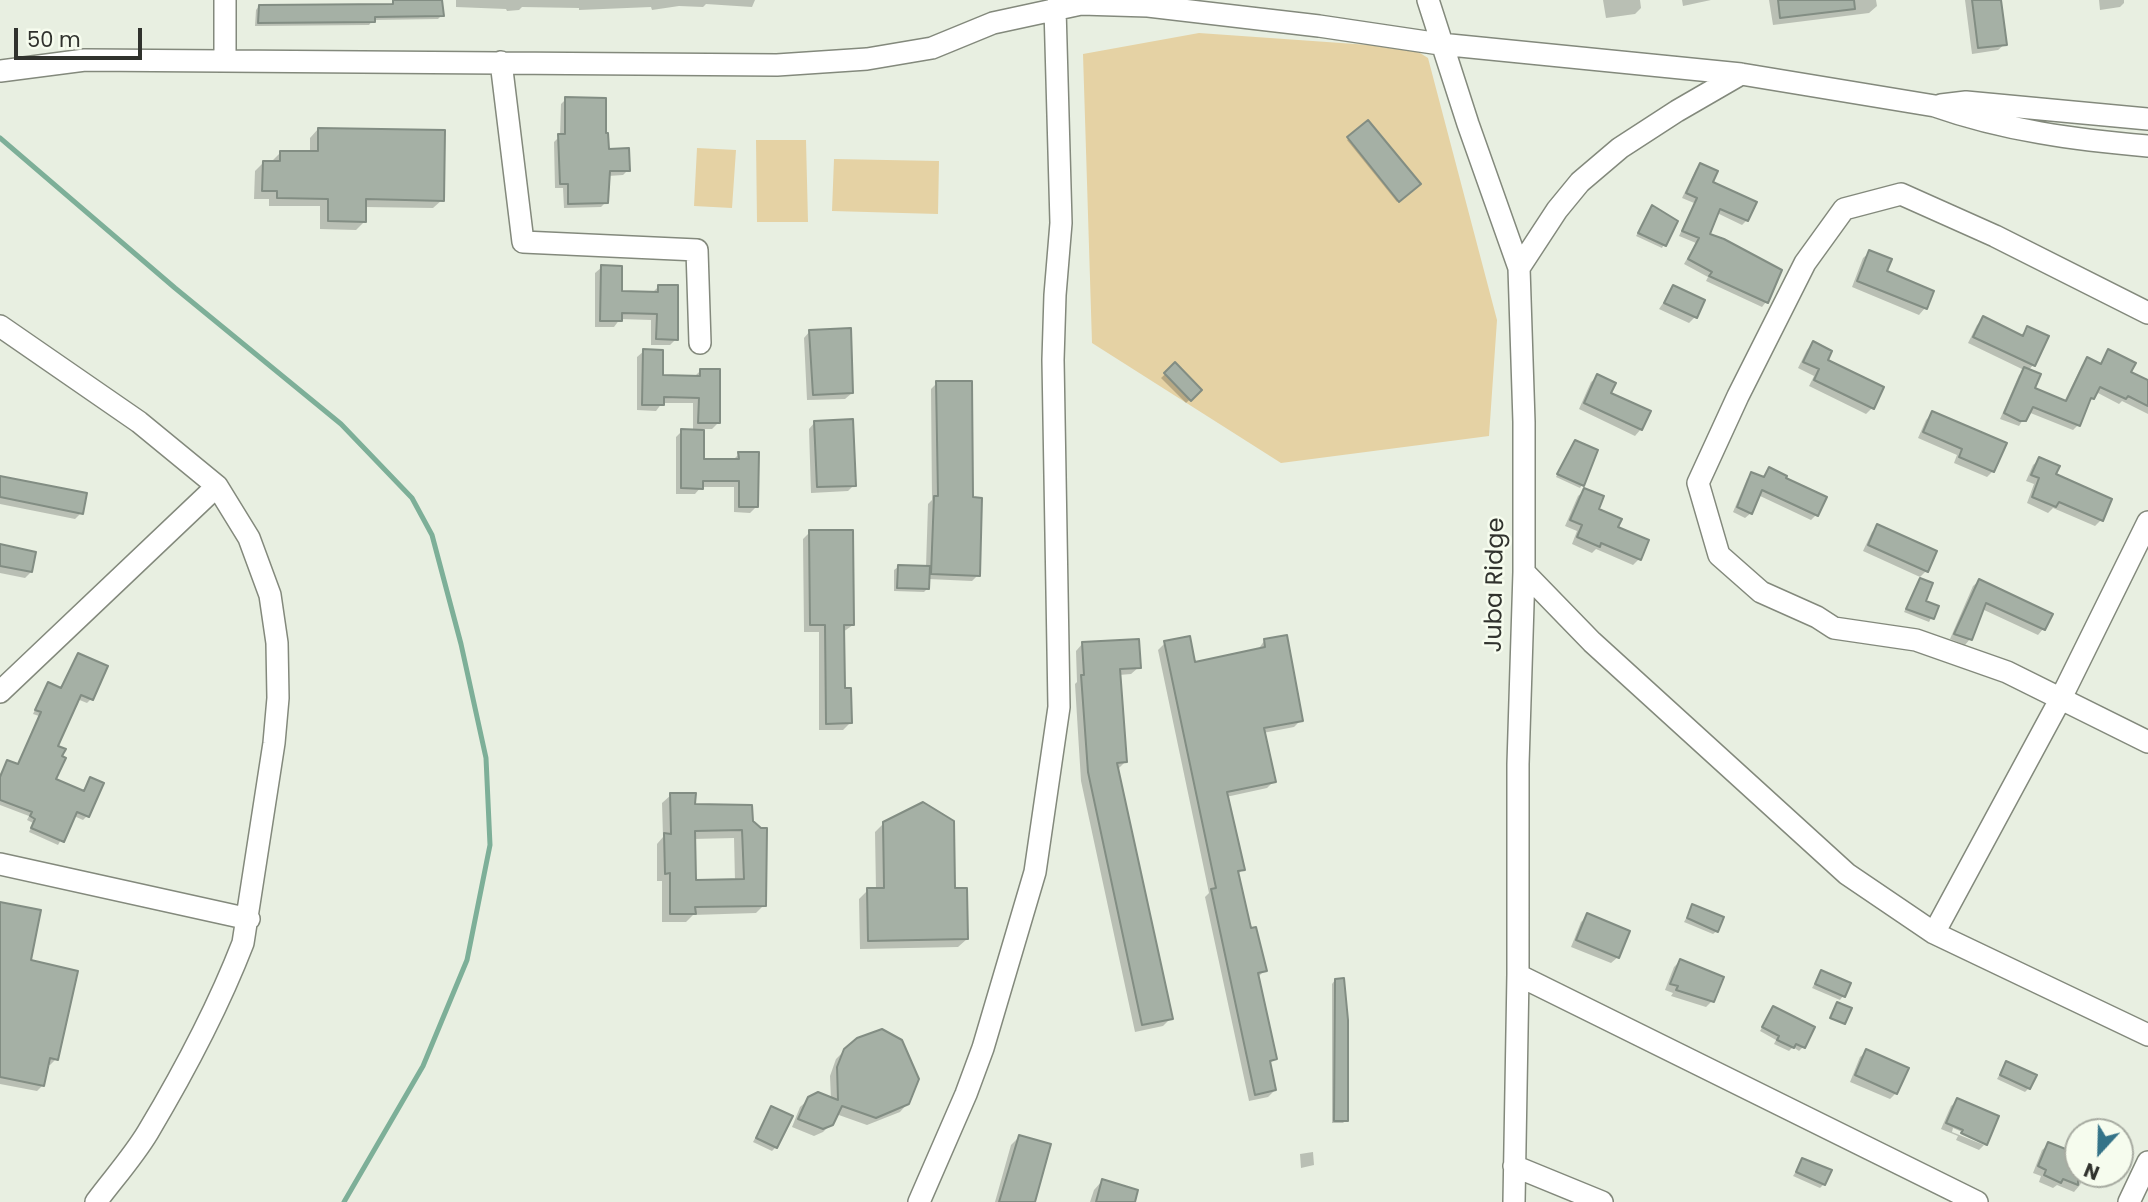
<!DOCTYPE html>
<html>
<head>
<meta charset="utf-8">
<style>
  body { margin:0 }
  #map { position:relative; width:2148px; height:1202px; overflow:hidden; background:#e8efe1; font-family:Poppins,sans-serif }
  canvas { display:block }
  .north { position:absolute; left:2064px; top:1118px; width:70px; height:70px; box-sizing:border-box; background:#f6fcee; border:2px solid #a7aba1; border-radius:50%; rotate:202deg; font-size:19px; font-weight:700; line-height:28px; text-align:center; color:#30322d }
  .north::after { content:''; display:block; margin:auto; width:24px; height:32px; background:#347388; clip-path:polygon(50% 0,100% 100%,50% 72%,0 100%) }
  .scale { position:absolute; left:14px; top:28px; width:128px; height:32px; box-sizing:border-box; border:4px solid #30322d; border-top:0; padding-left:9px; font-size:21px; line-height:24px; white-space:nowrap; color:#30322d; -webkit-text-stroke:5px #f6fcee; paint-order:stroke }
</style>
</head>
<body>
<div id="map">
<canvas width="2148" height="1202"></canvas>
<div class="north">N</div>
<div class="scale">50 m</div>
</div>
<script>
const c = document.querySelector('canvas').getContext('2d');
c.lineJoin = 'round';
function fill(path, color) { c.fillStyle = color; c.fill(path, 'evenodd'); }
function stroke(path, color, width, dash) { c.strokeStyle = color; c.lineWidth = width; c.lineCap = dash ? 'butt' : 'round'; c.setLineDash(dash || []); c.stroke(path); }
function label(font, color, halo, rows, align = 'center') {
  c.font = font + ' Poppins,sans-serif'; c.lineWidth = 5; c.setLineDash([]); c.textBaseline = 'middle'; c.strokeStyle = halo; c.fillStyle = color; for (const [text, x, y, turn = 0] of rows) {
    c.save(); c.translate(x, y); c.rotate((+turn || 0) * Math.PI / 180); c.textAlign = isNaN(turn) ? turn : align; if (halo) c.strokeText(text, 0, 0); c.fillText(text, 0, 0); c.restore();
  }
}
const green = new Path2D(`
  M1199 33 1412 48 1428 58 1497 320 1489 436 1281 463 1092 343 1083 54Z
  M756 140H806L808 222H757Z
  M697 148 736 150 732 208 694 206Z
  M834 159 939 161 938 214 832 211Z`);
const shadow = new Path2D(`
  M441 0 442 15 438 19 373 20 369 25 255 26 256 10 259 6 390 5 394 1Z
  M456 0H755L752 7 706 4 703 7 679 6 652 10 651 7 579 10V8L522 7 519 10 507 11 506 9 456 7Z
  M1603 0H1640L1641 8 1635 14 1606 18Z
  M1682 0H1711L1683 6Z
  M1769 0H1876L1877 6 1869 13 1773 25Z
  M1965 0H1999L2005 44 1998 50 1972 54Z
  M2099 0H2124V3L2120 7 2100 10Z
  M566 99 604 135 607 150 628 170 623 175 608 176 606 202 601 207 564 208 563 188H555L554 142 560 136 561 104Z
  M1368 123 1418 184 1397 202 1347 140Z
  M318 129 442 200 433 208 365 207V221L356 230 320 229V206H269V199H254L255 171 263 163 272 161 281 152 310 153V138Z
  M1700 165 1711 183 1747 220 1742 225 1717 213 1707 235 1780 271 1766 302 1762 307 1706 281 1708 277 1684 264 1696 243 1679 236 1694 203 1682 198 1696 169Z
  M1652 207 1676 221 1662 248 1636 236Z
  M1870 252 1885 272 1932 291 1925 308 1919 315 1852 287 1863 258Z
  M602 267 620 293H652L659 286 676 339 670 345H651V320L620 319 614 327H595V273Z
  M1674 287 1695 317 1689 323 1659 309Z
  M1983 319 2020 336 2028 328 2033 365 2028 371 2033 389 2064 402 2082 365 2088 360 2099 365 2108 351 2129 372 2148 382V414L2122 401 2119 404 2096 392 2088 404 2078 425 2073 430 2028 412 2019 426 2000 419 2019 375 2024 370 1968 343 1977 325Z
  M810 331 852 393 845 399 807 400 804 338Z
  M1813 343 1825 361 1872 408 1866 414 1809 386 1814 376 1798 368 1807 350Z
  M644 351 661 377H694L701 370 718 423 712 429H703V460L732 461 739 454 757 506 750 513 734 512V487H701L695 494H676V437L682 431H693V403H662L656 411 637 410V357Z
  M1175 365 1200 390 1186 403 1161 378Z
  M1598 376 1609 393 1641 429 1635 436 1579 409 1591 382Z
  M937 383 972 499 978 575 972 581 928 579V588L924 592 894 591V570L898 567H926L928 504 932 500 931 389Z
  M1933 413 1993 471 1987 477 1954 463 1957 455 1918 438 1926 420Z
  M815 422 854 485 848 491 811 493 809 429Z
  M1573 445 1582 485 1580 488 1556 477Z
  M2040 459 2101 520 2095 526 2053 508 2048 513 2027 503 2034 484 2026 481 2033 465Z
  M1770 469 1784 479 1816 515 1811 520 1758 495 1751 513 1745 518 1733 512 1747 479 1752 474 1763 478Z
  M0 477 81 513 75 519 0 504Z
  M1585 490 1596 510 1616 528 1639 559 1633 565 1596 549 1592 553 1572 544 1577 531 1565 526 1578 496Z
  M1878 526 1926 571 1920 577 1863 551 1872 532Z
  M810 532 853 625 843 632 844 690 850 723 843 730H819V632H804L803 539Z
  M0 546 31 572 25 578 0 573Z
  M1921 580 1924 602 1937 607 1929 622 1904 612Z
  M1979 581 2050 614 2043 629 2038 635 1982 609 1970 639 1965 645 1950 639 1973 586Z
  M1264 641 1301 720 1294 727 1263 733 1274 781 1267 788 1226 797 1243 869 1237 875 1250 930 1265 970 1257 978 1275 1059 1269 1064 1275 1090 1268 1097 1249 1101 1205 897 1209 893 1158 650 1165 643 1194 664 1258 650Z
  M1083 643 1139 667 1131 674 1119 675 1126 761 1117 770 1171 1018 1163 1026 1135 1032 1081 781 1075 684 1077 682 1076 651Z
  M79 655 106 667 91 699 87 703 77 699 55 746 54 780 82 792 90 779 87 816 83 820 74 816 58 845 29 832 33 823 27 820 29 816 0 805V774L7 762 17 766 39 716 33 714 45 688 48 684 60 689Z
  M671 795 693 806H750L764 905 756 913 693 915 686 922H662V881H657V844L663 837 662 803ZM734 838 735 881 694 882 693 839Z
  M884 823 954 889 967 939 958 947 860 949 859 899 868 890H876L875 832Z
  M0 903 29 961 56 1059 50 1065 47 1064 43 1085 37 1091 0 1084Z
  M1693 906 1717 931 1713 934 1684 922Z
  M1588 915 1618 957 1611 963 1571 947 1581 922Z
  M1680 961 1712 1001 1706 1007 1671 996 1673 993 1665 990 1674 967Z
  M1821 972 1843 996 1840 1000 1812 988Z
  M1335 980 1346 1120 1343 1123H1332V984Z
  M1773 1008 1803 1047 1799 1051 1793 1047 1789 1051 1774 1044 1776 1040 1760 1031Z
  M845 1050 908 1103 900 1112 867 1125 836 1114 831 1124 823 1132 814 1136 792 1127 800 1107 809 1099H831L830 1076 836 1059Z
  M1867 1051 1896 1093 1890 1099 1850 1082 1860 1057Z
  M2006 1063 2029 1088 2025 1092 1997 1079Z
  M1958 1100 1985 1142 1953 1128 1952 1132 1984 1145 1979 1150 1956 1140 1958 1136 1941 1129 1951 1106Z
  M771 1108 776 1147 772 1151 753 1142Z
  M1019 1137 1033 1202H995L1011 1145Z
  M2049 1144 2078 1156V1174H2085L2080 1185 2074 1192 2057 1185 2053 1188 2039 1182 2041 1176 2033 1173 2042 1150Z
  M1313 1152 1314 1165 1301 1168 1300 1154Z
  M1803 1160 1824 1184 1820 1188 1793 1176Z
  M1102 1181 1133 1202H1090L1094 1190Z`);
const stream = new Path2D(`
  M0 138 175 288 341 424 412 498 432 535 461 644 486 758 490 845 467 960 423 1066 344 1202`);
const building = new Path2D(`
  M393 0H442L444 16 375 17V22L258 23 259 5 393 4Z
  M1778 0H1854L1855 9 1780 18Z
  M1972 0H2001L2007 45 1978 48Z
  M565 97 606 98V133H608L609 149 629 148 630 171H610L608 203 568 204V184H560L558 134H565Z
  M1368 120 1421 184 1399 202 1347 137Z
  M318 128 445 130 444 201 366 199V222L328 221V199L277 198V191H262L263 161H280V151H318Z
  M1700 163 1718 171 1713 182 1757 202 1748 221 1720 209 1710 234 1724 239 1782 270 1768 303 1709 276 1712 272 1688 259 1699 238 1682 231 1697 198 1686 193Z
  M1652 205 1678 221 1666 246 1638 233Z
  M1869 250 1892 259 1887 271 1934 291 1927 309 1857 281Z
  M601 265 622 266V291L658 292V285H678V340L656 339 657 314 622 313V321H600Z
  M1673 285 1705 300 1697 318 1664 303Z
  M1983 316 2023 336 2027 326 2049 336 2035 366 1973 337Z
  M851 328 853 393 813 395 809 330Z
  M1813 341 1832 351 1828 360 1884 387 1874 409 1814 380 1819 369 1803 362Z
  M643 349 663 350V375L700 376V369H720V423H698L699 398 664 397V405H642Z
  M2108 349 2136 363 2131 372 2148 380V406L2128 396 2126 399 2100 387 2094 399 2091 398 2080 426 2033 407 2026 421H2020L2004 413 2024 367 2041 374 2035 388 2066 401 2087 357 2101 364Z
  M1175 362 1202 390 1191 401 1164 373Z
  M1597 374 1616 383 1611 393 1651 411 1642 430 1584 403Z
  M936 381H972L973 497 982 498 980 576 931 574 934 496H938Z
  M1932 411 2007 443 1994 472 1959 457 1962 449 1923 432Z
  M853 419 856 486 817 487 814 421Z
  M681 429 704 430V459H739L738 452H759L758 507H739V481H703V489L681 488Z
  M1575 440 1598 450 1584 486 1557 474Z
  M2039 457 2060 466 2056 474 2112 499 2103 521 2059 502 2056 507 2032 497 2039 478 2031 475Z
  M1769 467 1787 476 1786 478 1827 497 1818 516 1762 490 1752 514 1737 507 1751 472 1764 477Z
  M0 476 87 493 83 514 0 497Z
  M1584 488 1604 496 1599 509 1622 519 1618 527 1649 540 1641 560 1601 543 1600 547 1577 537 1582 525 1570 520Z
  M1877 524 1937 551 1928 572 1868 545Z
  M809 530H853L854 625H844L845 688H851L852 723 826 724 825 625H810Z
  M0 544 36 552 32 572 0 566Z
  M898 565 930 566 929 589 897 588Z
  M1920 578 1933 583 1926 601 1939 606 1934 619 1906 609Z
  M1979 579 2053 614 2045 630 1986 603 1972 640 1954 634Z
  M1287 635 1303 721 1264 728 1276 782 1227 792 1245 870 1238 871 1251 928 1256 927 1267 971 1258 973 1277 1059 1270 1061 1276 1090 1255 1095 1211 889 1216 888 1164 641 1190 636 1195 662 1265 647 1264 639Z
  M1139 639 1141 668 1120 669 1127 762 1117 763 1173 1019 1142 1025 1088 772 1081 675H1084L1082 642Z
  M78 653 108 666 93 700 81 695 58 746 66 749 62 756 66 758 56 779 84 791 90 777 104 783 89 817 77 812 64 842 31 828 35 819 30 816 32 812 0 800V777L7 760 18 764 41 712 35 710 48 682 61 688Z
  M670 793H696L695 804 752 805 753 821 761 828H767L766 906 695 907 696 914H670V873L665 874 664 833 671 834ZM742 830 744 879 696 880 695 831Z
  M923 802 954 821 955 888H967L968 939 868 941 867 888H884L883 822Z
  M0 902 41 910 31 960 78 971 58 1060 50 1058 44 1086 0 1077Z
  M1692 904 1724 917 1718 932 1687 918Z
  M1587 913 1630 931 1619 958 1576 940Z
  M1680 959 1724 977 1714 1002 1676 990 1678 986 1670 984Z
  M1821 970 1851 983 1845 997 1815 984Z
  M1344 978 1348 1020V1121H1334L1335 979Z
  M1837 1002 1852 1008 1845 1024 1830 1018Z
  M1773 1006 1815 1027 1805 1048 1796 1044 1794 1048 1777 1040 1779 1036 1762 1027Z
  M882 1029 902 1040 919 1079 909 1104 876 1118 842 1106 833 1125 823 1129 798 1119 808 1097 818 1092 838 1100 837 1067 844 1049 857 1038Z
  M1866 1049 1909 1068 1897 1094 1855 1075Z
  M2006 1061 2037 1075 2030 1089 2000 1075Z
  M1957 1098 1999 1116 1987 1145 1961 1133 1963 1130 1946 1123Z
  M771 1106 793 1116 777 1148 756 1138Z
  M1019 1135 1051 1144 1035 1202H999Z
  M2048 1142 2078 1154V1185L2063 1179 2061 1183 2044 1175 2046 1170 2038 1166Z
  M1802 1158 1832 1170 1825 1185 1796 1172Z
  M1102 1179 1138 1190 1135 1202H1096Z`);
const minor = new Path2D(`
  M225 0V59
  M1428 0 1468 124 1519 268
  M501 62 523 242 697 250 700 343
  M0 71 85 60 777 65 867 59 932 48 993 23 1081 4 1148 6 1319 26 1440 44 1741 74 1935 106C2003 130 2076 140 2148 146
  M1941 105 1966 102 2148 119
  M2148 313 1995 236 1901 194 1844 209 1805 263 1738 396 1698 483 1719 555 1761 592 1817 617 1834 628 1916 640 2007 672 2148 742
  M0 326 139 422 217 486 249 538 270 595 277 643 278 698 274 743 243 943C219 1005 182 1075 148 1132 133 1157 113 1179 96 1202
  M1524 572 1592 642 1847 874 1934 933 2148 1035
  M0 692 217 486
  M0 864 249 919
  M1934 933 2061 698 2148 522
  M1518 975 1977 1202
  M1514 1166 1602 1202
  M919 1202 966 1094 983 1048 1035 872 1059 707 1053 360 1055 295 1061 223 1055 8
  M1514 1202 1518 974V764L1524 572V422L1519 268 1557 210 1580 182 1620 148 1677 111 1741 74
  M2129 1202 2148 1162`);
const streetNames = [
  ["Juba Ridge",1496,585,-89]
];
fill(green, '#e5d2a4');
fill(shadow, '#0003');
stroke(stream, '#7daf98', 5);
fill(building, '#a5b0a5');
stroke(building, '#828d83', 2);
stroke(minor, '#83897c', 24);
stroke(minor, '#fff', 21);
label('24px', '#30322d', '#f6fcee', streetNames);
</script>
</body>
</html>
